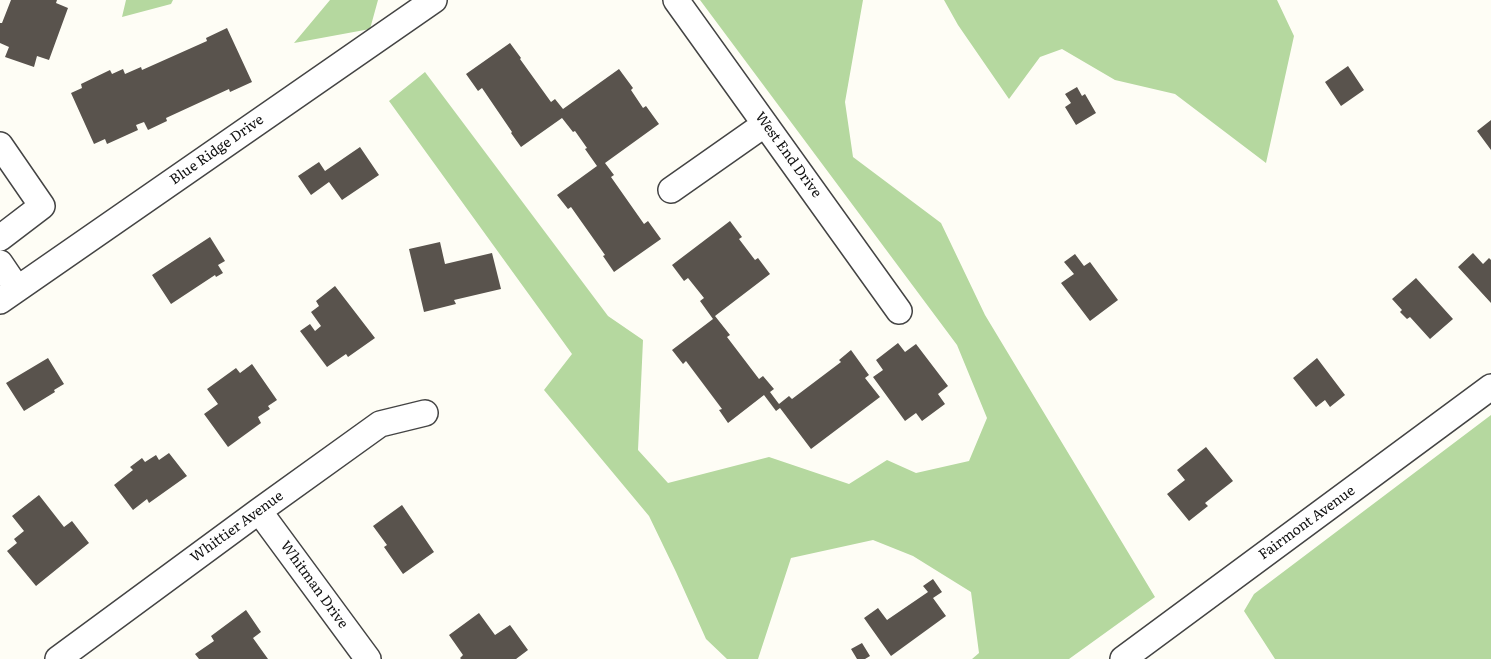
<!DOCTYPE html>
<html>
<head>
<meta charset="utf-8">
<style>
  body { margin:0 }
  canvas { display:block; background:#fefdf5 }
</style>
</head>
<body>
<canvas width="1491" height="659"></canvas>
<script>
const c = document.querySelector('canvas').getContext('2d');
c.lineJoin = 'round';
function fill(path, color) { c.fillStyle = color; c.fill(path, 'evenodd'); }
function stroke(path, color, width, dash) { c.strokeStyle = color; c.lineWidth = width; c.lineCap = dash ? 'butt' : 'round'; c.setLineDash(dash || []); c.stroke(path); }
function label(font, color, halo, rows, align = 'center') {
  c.font = font + ' Literata,serif'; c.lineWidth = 5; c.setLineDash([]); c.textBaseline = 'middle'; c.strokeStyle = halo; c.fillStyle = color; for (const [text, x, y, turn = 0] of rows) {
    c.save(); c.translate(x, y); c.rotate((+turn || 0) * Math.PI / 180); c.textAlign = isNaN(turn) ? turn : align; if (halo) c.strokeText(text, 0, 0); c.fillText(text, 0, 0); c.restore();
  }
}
const forest = new Path2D(`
  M126 0H173L171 4 122 17Z
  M330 0H378L370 29 294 43Z
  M700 0H863L845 102 853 157 941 223 985 315 1155 597 1069 659H972L979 653 971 592 913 556 873 540 791 558 758 659H727L706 639 676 572 649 516 544 390 572 354 389 101 425 72 608 316 643 340 638 450 668 483 769 457 849 484 887 460 916 473 969 461 987 418 957 345Z
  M944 0H1277L1294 36 1266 163 1175 94 1115 80 1062 49 1040 57 1009 99 958 25Z
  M1491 415V659H1275L1244 611 1254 594Z`);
const building = new Path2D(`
  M11 0H57L56 3 68 8 49 60 37 56 34 67 5 57 9 47 0 43V23H2Z
  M227 28 252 82 230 92 229 89 166 118 167 121 148 130 144 122 136 125 138 130 107 144 105 139 94 144 71 93 82 88 81 84 110 70 112 74 123 69 125 74 141 67 142 70 207 41 206 38Z
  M510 43 521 58 520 59 551 102 555 99 563 109 619 69 633 88 631 90 643 108 646 106 659 124 605 163 614 175 611 177 644 224 648 221 661 239 614 272 603 256 605 255 571 207 568 209 557 195 597 166 585 149 587 148 575 131 573 132 562 118 521 147 511 133 512 132 482 88 478 91 466 74Z
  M1348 66 1364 90 1341 106 1325 82Z
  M1077 87 1082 96 1085 94 1096 113 1076 125 1065 107 1071 103 1065 94Z
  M1491 120V150L1477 131Z
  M360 147 379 175 342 200 329 182 311 195 298 176 319 162 325 171Z
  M730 221 742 237 739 239 755 260 758 258 770 274 715 316 730 335 727 337 759 379 763 376 774 389 770 392 779 404 789 396 792 399 841 362 839 360 851 350 869 375 865 378 880 397 811 449 780 408 776 411 764 395 728 423 719 410 722 409 686 361 683 364 672 350 713 319 700 301 704 298 688 278 684 281 672 265Z
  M210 237 225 261 218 265 223 273 216 277 215 275 171 304 152 275Z
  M440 242 445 264 492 253 501 289 454 300 456 304 424 312 409 249Z
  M1473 253 1483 264 1489 258 1491 260V303L1458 267Z
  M1075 254 1084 266 1090 262 1118 300 1090 321 1061 283 1074 274 1064 262Z
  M1416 278 1453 319 1430 339 1410 317 1407 319 1400 312 1402 310 1392 299Z
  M335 286 375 338 348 357 346 354 327 367 300 331 310 324 315 331 321 326 311 312 319 306 316 301Z
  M898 343 905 352 916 344 948 386 938 394 945 404 922 421 916 413 905 421 873 377 883 370 876 360Z
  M48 358 64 384 54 390 55 392 24 411 6 383Z
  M1317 358 1345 395 1330 407 1325 400 1316 407 1293 378Z
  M252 364 277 400 268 406 270 409 258 417 261 423 228 447 204 414 218 404 207 389 236 368 240 373Z
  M1206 447 1233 481 1205 503 1208 506 1189 521 1167 494 1185 480 1177 470Z
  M169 453 187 476 149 503 147 499 133 510 114 485 133 470 130 467 142 458 145 462 156 455 159 460Z
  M39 495 64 527 72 521 89 543 36 586 7 551 17 543 14 539 24 531 12 516Z
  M402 505 434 552 403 574 384 547 387 545 373 526Z
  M933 579 942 592 933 598 946 616 891 656 864 618 878 608 887 620 928 592 923 586Z
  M246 610 261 632 253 638 268 659H199L195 654 214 641 211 636Z
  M479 613 495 635 510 625 528 650 516 659H461L460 658 463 655 449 635Z
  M862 643 870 656 865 659H857L851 649Z`);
const minor = new Path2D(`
  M676 0 899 311
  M0 145 42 206 0 238
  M671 190 765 124
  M0 263 17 288
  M0 301 434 0
  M259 511 368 659
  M58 659 259 511 380 424 425 413
  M1123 659 1491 387`);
const streetNames = [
  ["Blue Ridge Drive",217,150,-35],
  ["West End Drive",788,155,54],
  ["Fairmont Avenue",1307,523,-36],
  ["Whittier Avenue",237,527,-36],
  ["Whitman Drive",314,585,54]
];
fill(forest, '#b5d89f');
fill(building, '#59534d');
stroke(minor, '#444', 28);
stroke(minor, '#fff', 25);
label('14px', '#111', '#fff', streetNames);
</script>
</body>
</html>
